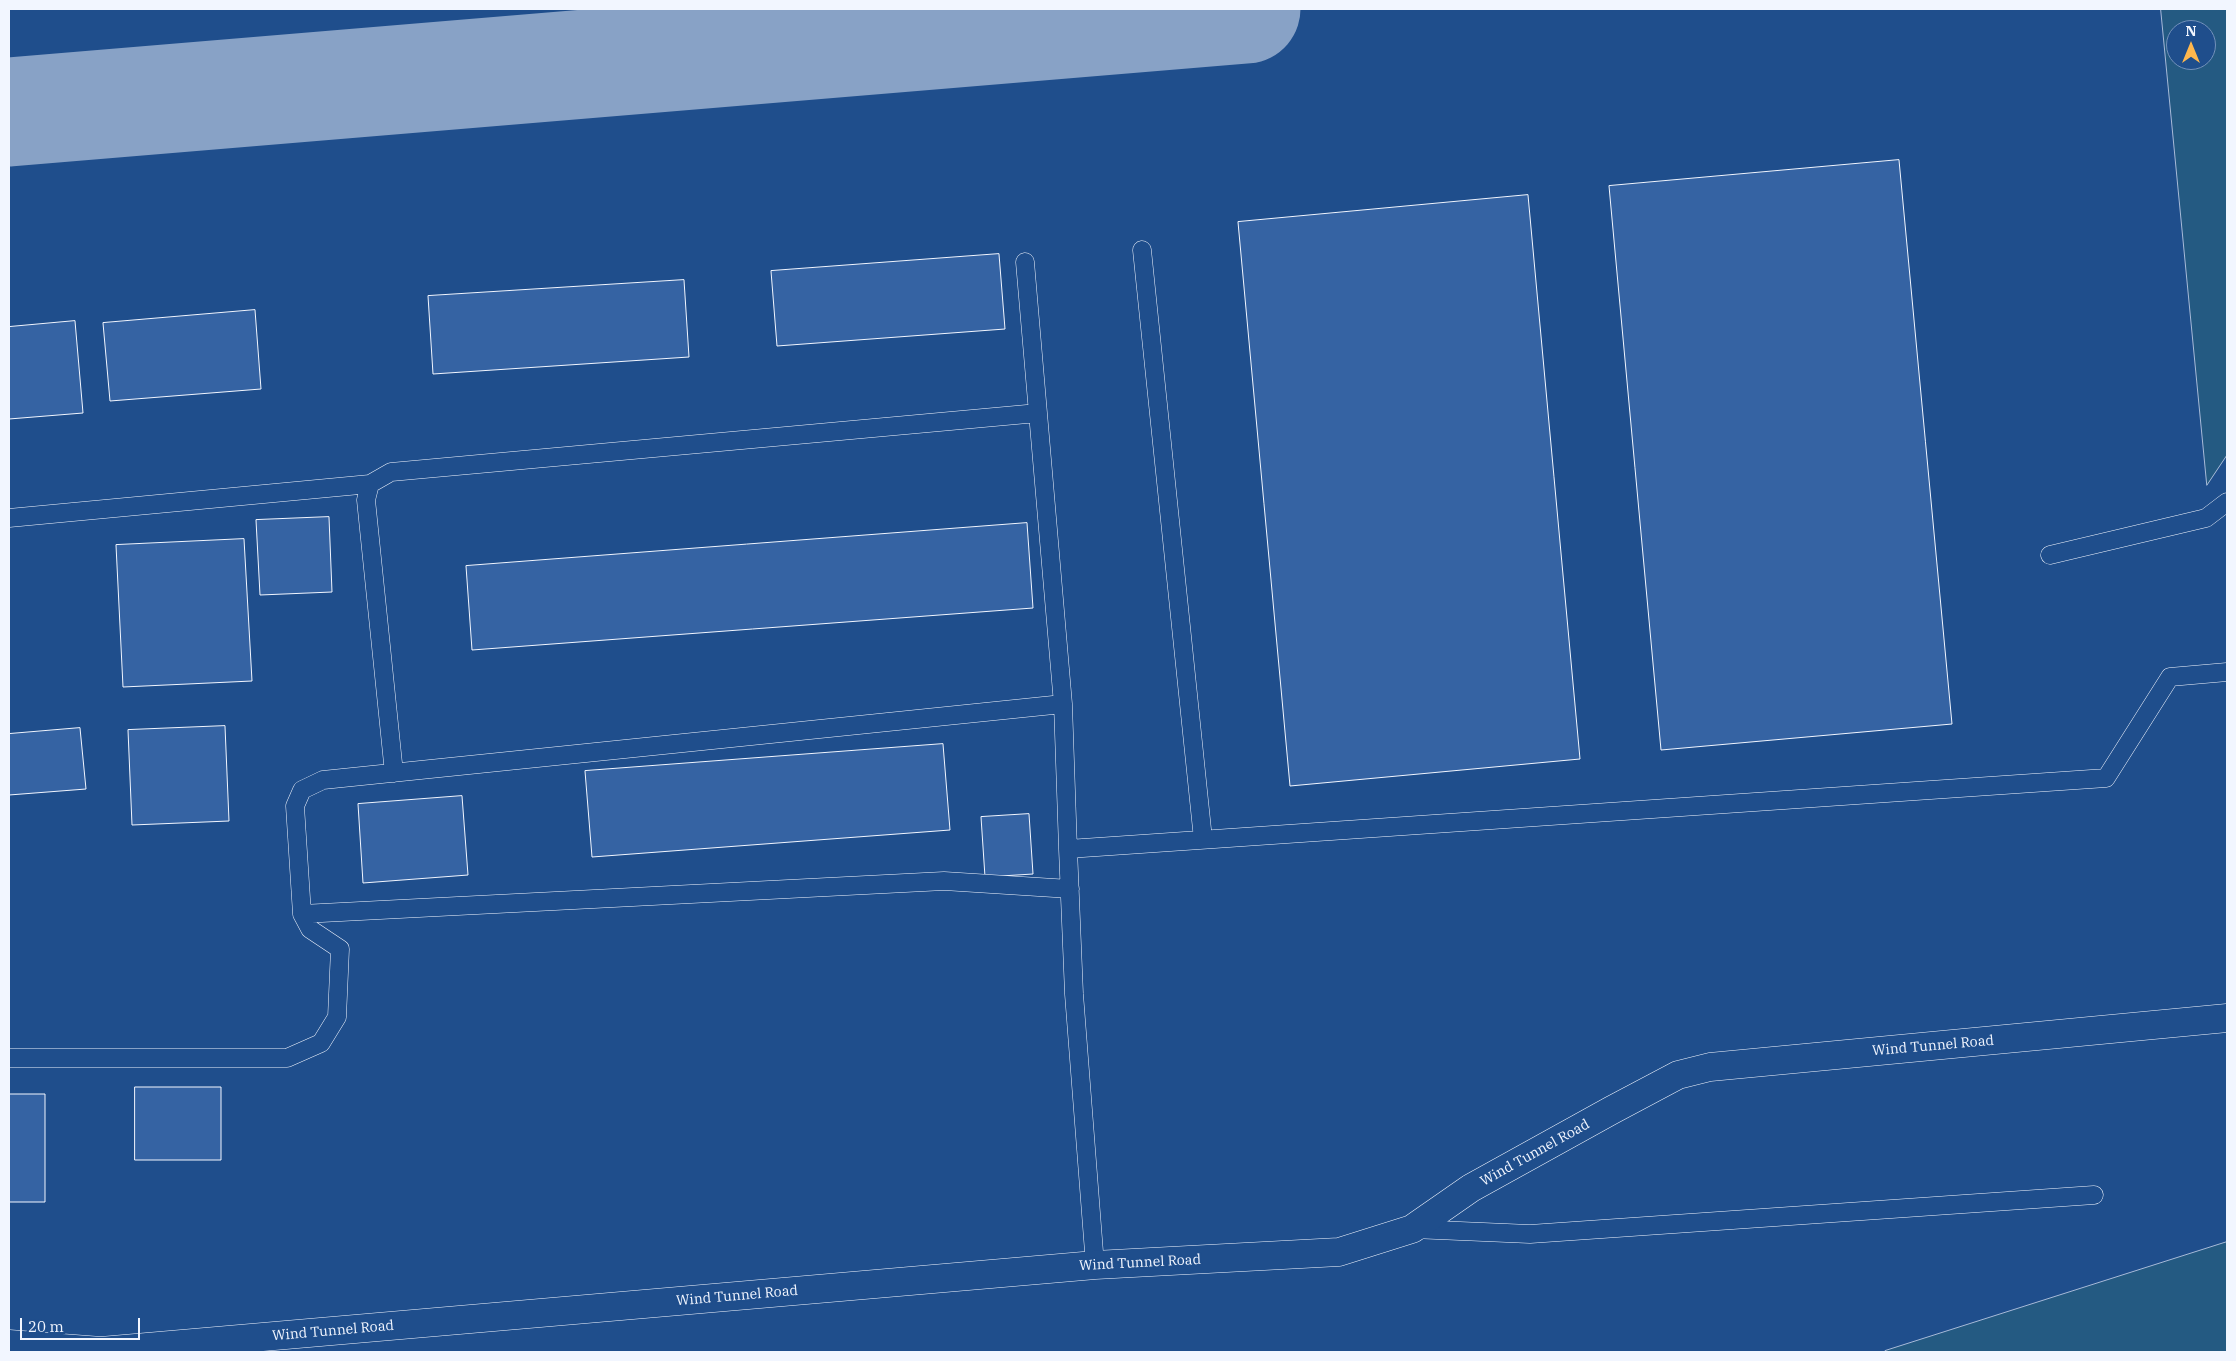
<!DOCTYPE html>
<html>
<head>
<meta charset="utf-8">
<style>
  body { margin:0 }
  #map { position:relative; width:2236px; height:1361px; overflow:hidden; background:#1f4e8c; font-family:"IBM Plex Serif",serif }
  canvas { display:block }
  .frame { position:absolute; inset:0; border:10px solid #f2f6ff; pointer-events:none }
  .north { position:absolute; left:2166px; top:20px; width:50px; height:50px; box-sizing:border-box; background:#1f4e8c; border:1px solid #7391ba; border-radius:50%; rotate:0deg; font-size:14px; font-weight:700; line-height:20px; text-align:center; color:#f2f6ff }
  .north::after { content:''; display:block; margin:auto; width:18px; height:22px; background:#ffb74d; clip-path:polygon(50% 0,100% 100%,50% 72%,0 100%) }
  .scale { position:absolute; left:20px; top:1318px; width:120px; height:22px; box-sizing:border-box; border:2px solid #f2f6ff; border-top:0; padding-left:6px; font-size:15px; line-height:18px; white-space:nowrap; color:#f2f6ff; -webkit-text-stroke:4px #1f4e8c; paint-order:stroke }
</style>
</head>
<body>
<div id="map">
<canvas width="2236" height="1361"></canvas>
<div class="frame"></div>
<div class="north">N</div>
<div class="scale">20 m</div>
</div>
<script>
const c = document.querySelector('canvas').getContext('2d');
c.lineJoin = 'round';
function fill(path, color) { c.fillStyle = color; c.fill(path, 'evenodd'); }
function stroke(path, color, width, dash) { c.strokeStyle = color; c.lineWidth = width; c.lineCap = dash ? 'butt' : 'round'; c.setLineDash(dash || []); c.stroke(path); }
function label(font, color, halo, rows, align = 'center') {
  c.font = font + ' "IBM Plex Serif",serif'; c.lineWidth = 4; c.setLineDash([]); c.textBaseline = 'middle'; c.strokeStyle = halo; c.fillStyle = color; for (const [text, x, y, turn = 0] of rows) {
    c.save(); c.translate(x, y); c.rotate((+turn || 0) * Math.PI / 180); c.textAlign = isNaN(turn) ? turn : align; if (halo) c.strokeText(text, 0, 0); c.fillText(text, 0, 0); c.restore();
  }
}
const green = new Path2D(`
  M2161 9H2227V455L2207 485ZM2176 30H2206V60H2176Z
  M2227 1242V1352H1885V1351Z`);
const taxiway = new Path2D(`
  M9 112 1246 9`);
const building = new Path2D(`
  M1899 160 1952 724 1661 750 1609 186Z
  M1528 195 1580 759 1290 786 1238 222Z
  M999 254 1005 329 777 346 771 271Z
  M684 280 689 357 433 374 428 296Z
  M255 310 261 389 110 401 103 323Z
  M75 321 83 413 9 419V327Z
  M329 517 332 592 260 595 256 520Z
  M1027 523 1033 608 472 650 466 566Z
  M244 539 252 681 123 687 116 545Z
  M225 726 229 821 132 825 128 730Z
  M80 728 86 789 9 795V734Z
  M943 744 950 830 592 857 585 771Z
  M462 796 468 875 363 883 358 804Z
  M1029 814 1033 874 985 877 981 817Z
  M135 1087H221V1160H135Z
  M9 1094H45V1202H9Z`);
const service = new Path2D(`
  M1142 250 1203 839
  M1025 262 1063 704 1068 849
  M9 518 370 484
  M2050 555 2206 518 2227 502
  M394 773 366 500 370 484 391 472 1038 413
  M302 914 944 881 1070 889
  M9 1058H287L321 1043 337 1017 340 949 310 929 302 914 295 806 302 790 323 780 1063 704
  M1413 1229 1530 1234 2094 1195
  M1095 1265 1074 994 1068 849 2106 778 2170 677 2227 672`);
const tertiary = new Path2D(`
  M9 1344 101 1351 1095 1265 1339 1252 1412 1229 1471 1188 1612 1110 1678 1075 1710 1067 2227 1018`);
const streetNames = [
  ["Wind Tunnel Road",1933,1046,-5],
  ["Wind Tunnel Road",1535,1153,-29],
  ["Wind Tunnel Road",1140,1263,-3],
  ["Wind Tunnel Road",737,1296,-5],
  ["Wind Tunnel Road",333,1331,-5]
];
fill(green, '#245a82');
stroke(green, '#a8bbd7', 1);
stroke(taxiway, '#88a2c6', 109);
fill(building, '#3563a3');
stroke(building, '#f2f6ff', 1);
stroke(service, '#f2f6ff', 19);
stroke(tertiary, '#f2f6ff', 29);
stroke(service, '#1f4e8c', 18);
stroke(tertiary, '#1f4e8c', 28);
label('14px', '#f2f6ff', '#1f4e8c', streetNames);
</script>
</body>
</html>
